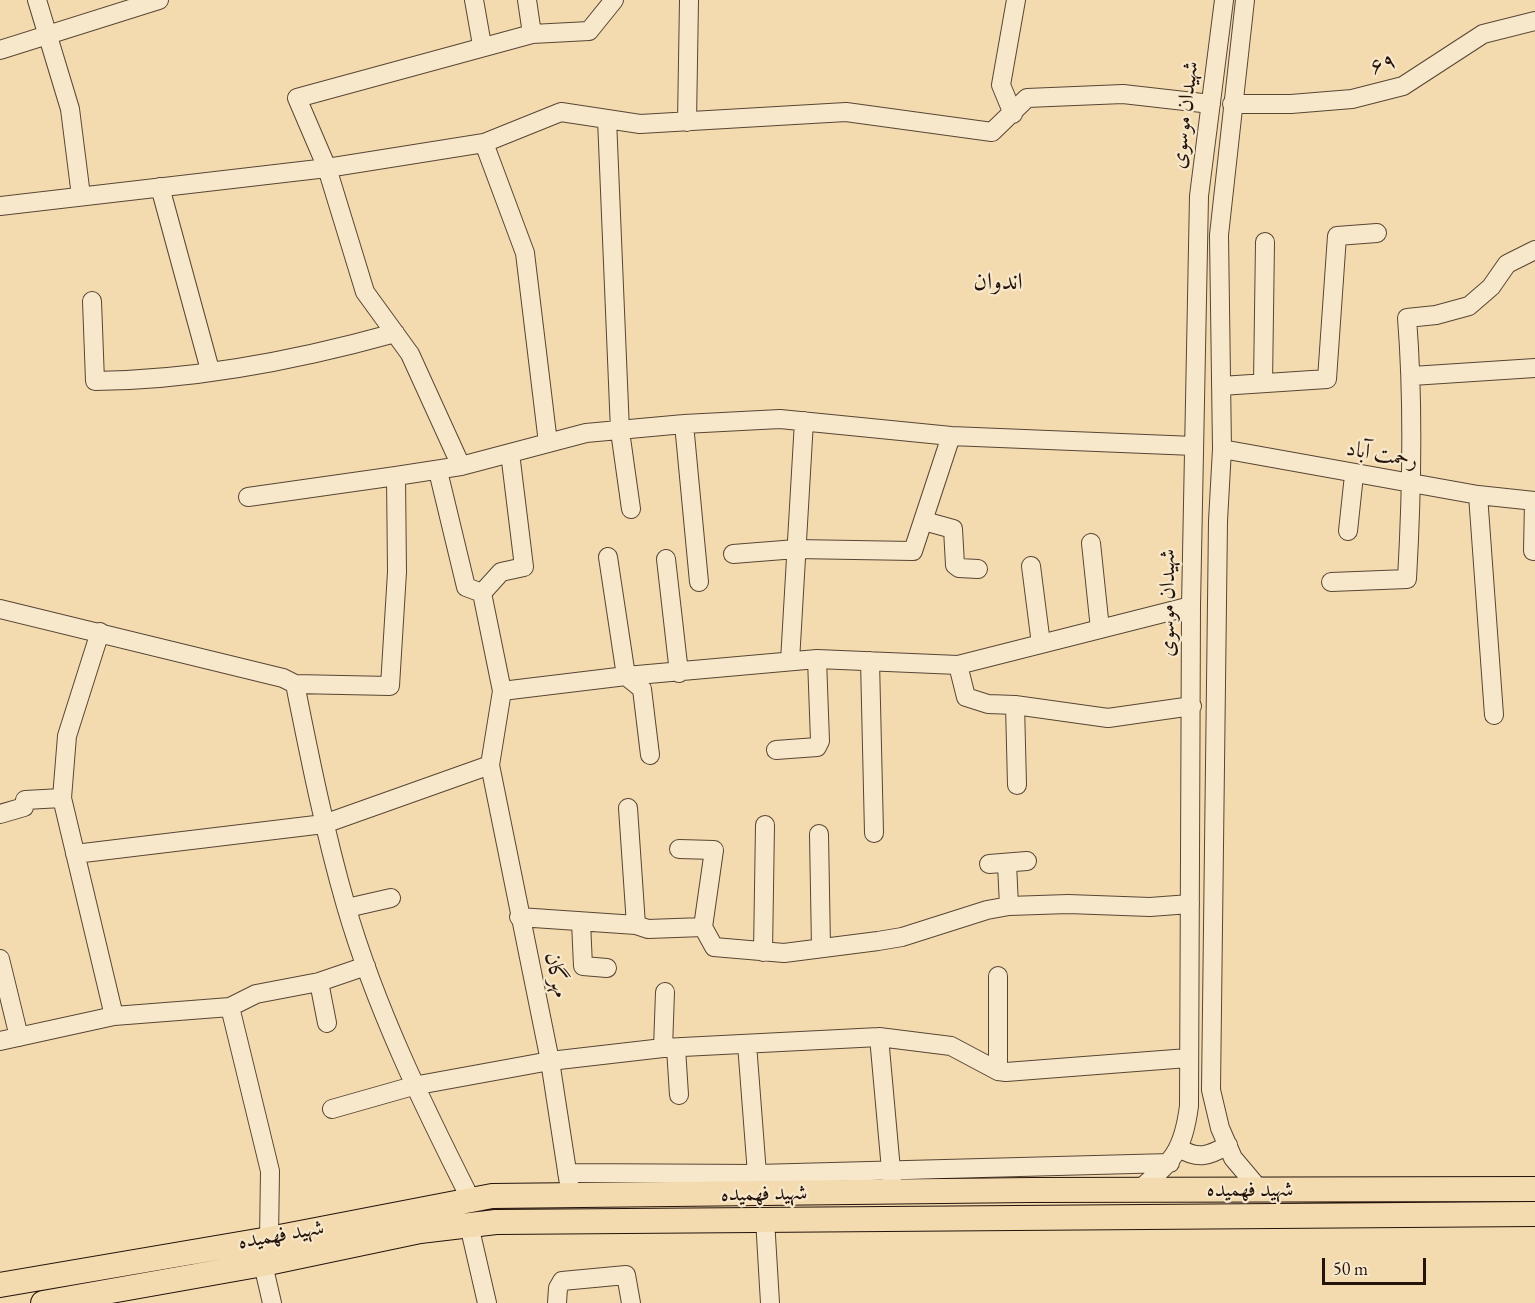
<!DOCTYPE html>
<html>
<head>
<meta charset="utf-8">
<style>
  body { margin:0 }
  #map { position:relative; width:1535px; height:1303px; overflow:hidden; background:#f3dbaf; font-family:"EB Garamond",serif }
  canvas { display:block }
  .scale { position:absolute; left:1322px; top:1258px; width:104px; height:27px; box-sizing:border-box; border:3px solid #24130b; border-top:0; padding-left:8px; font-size:18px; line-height:21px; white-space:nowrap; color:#24130b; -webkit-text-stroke:4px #f7e8cb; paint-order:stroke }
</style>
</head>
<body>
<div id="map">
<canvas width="1535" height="1303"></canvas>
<div class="scale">50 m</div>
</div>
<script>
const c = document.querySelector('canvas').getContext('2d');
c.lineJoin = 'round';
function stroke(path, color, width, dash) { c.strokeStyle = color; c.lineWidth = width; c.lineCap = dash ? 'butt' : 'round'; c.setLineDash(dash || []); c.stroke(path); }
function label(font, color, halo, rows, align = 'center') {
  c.font = font + ' "EB Garamond",Amiri,serif'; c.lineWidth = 4.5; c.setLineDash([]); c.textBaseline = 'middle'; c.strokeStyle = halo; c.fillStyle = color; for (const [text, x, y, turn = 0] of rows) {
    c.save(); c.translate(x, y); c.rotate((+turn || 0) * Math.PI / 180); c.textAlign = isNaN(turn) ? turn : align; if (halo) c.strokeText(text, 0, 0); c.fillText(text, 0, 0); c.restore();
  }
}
const minor = new Path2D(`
  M37 0 70 109 81 196
  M474 0 482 45
  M527 0 532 34
  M614 0 589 31 532 34 297 98 327 168 484 143 561 112 640 124 846 112 992 132 1027 98 1123 94 1211 104
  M1245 0 1219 235 1222 449 1218 521 1211 1090 1220 1128 1233 1158 1260 1190
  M0 50 159 0
  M1232 104H1291L1352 99 1403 86 1483 34 1535 21
  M1013 114 1001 85 1016 0
  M607 119 620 431 631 509
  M687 122 689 0
  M484 143 525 253 548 443
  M160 187 210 370
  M0 206 327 168 365 292 410 354 461 466
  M92 301 95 381C196 380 298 360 395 333
  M1412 376 1535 368
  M1263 383 1265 242
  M1221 386 1327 379 1337 236 1377 233
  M684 424 699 582
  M1222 449 1478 495 1535 501
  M438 471 466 587 482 593 502 691
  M1478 495 1494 715
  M248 497 396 476
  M924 521 953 529 955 565 959 568 978 569
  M1348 531 1354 475
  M1091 543 1100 629
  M1533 551 1534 501
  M733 554 796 549 913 551 951 436
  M608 557 626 676 642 689 650 755
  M666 559 679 673
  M1031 566 1041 644
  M1331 582 1407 579C1412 491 1414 406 1407 318L1436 315 1469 306 1491 287 1507 264 1535 250
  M482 593 501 572 524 567 510 453
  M0 609 283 678 295 684C310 759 325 833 346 906 376 1009 423 1105 471 1200
  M100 632 67 736 62 798 114 1016
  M790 661 804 421
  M870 661 874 833
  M958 665 966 697 988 704 1015 705 1108 718 1192 706
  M295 684 390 686 397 572 396 476 461 466 586 433 684 424 780 419 951 436 1194 446
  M1015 705 1017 785
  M776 750 817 747 820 741 817 659
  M490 765 550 1061 569 1184
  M628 808 636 925
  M0 814 24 807 25 800 62 798
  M819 834 821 947
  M679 849 714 850 703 927
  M75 854 324 824 490 765 502 691 626 676 817 659 958 665 1191 606
  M989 864 1027 861
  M1007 864 1009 906
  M347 908 391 898
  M519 917 636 925 648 929 703 927 714 947 784 953 878 941 902 937 987 910 1009 906 1068 904 1150 907 1190 904
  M581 922 583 966 607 968
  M763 952 765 825
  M0 959 19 1037
  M998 976V1071
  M319 982 327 1023
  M230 1007 270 1171 269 1239
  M879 1037 892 1181
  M0 1041 114 1016 230 1007 256 994 319 982 366 966
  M747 1044 757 1174
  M663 1048 665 992
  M676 1048 679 1095
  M332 1109 413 1086 550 1061 663 1048 879 1037 951 1046 998 1071 1006 1072 1188 1058
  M1179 1148C1198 1160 1209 1156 1228 1145
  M567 1173 757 1174 1170 1163
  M1139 1190C1173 1160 1183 1152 1189 1106L1191 606 1199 196 1224 0
  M765 1219 770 1303
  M469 1225 487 1303
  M263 1264 272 1303
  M557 1303 558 1288 562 1281 626 1275 631 1303`);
const major = new Path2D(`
  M0 1285 269 1239 492 1196 1032 1190 1535 1189
  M43 1303 263 1264 420 1231 496 1222 1535 1214`);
const streetNames = [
  ["۶۹",1383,64,-19],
  ["شهیدان موسوی",1185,115,-83],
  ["رحمت آباد",1382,455,10],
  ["شهیدان موسوی",1168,603,-90],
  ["مهرگان",556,975,78],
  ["شهید فهمیده",1250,1190],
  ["شهید فهمیده",764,1194,-1],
  ["شهید فهمیده",281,1235,-10]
];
const neighbourhoodNames = [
  ["اندوان",998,282]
];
stroke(minor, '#584534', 20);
stroke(major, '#24130b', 26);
stroke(minor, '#f7e8cb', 18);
stroke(major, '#f3dbaf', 24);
label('22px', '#24130b', '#f7e8cb', streetNames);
label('24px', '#24130b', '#f7e8cb', neighbourhoodNames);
</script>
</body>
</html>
